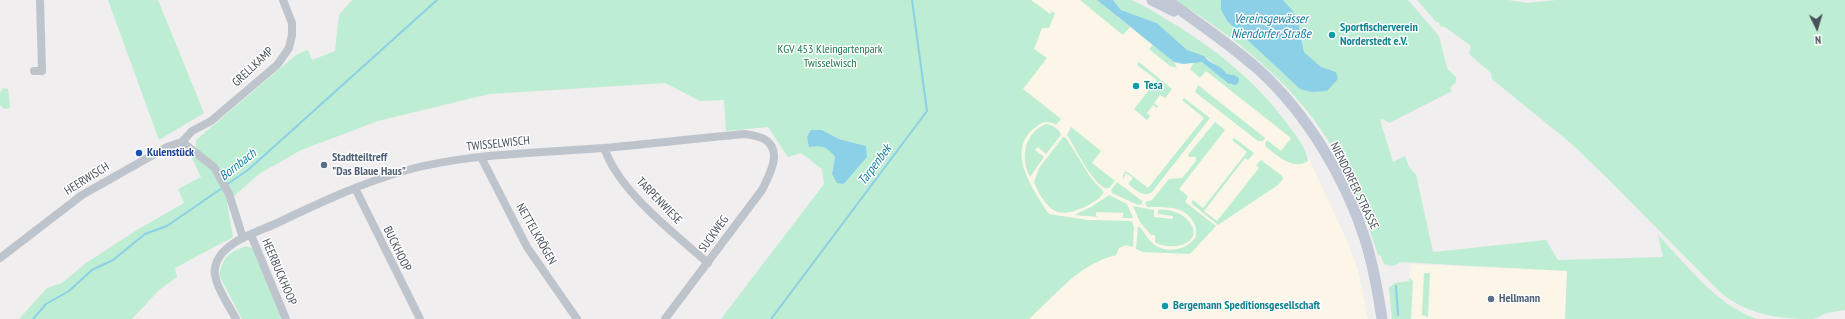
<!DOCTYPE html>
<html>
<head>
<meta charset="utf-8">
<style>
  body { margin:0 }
  #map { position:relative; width:1845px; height:319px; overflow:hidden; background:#f0eeee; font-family:"PT Sans Narrow",sans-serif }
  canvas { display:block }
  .north { position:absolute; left:1797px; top:8px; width:40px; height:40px; -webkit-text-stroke:3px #fff; paint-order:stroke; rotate:175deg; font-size:11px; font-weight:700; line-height:16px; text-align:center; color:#47505a }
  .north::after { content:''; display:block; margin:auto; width:14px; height:18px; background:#47505a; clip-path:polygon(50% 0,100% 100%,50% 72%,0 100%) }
</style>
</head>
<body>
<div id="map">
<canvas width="1845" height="319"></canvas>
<div class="north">N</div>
</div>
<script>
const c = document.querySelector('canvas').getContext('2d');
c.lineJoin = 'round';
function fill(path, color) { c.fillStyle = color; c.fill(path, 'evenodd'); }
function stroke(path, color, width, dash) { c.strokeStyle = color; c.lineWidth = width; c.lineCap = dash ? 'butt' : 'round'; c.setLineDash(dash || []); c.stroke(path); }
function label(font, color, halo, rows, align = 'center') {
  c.font = font + ' "PT Sans Narrow",sans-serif'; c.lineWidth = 3; c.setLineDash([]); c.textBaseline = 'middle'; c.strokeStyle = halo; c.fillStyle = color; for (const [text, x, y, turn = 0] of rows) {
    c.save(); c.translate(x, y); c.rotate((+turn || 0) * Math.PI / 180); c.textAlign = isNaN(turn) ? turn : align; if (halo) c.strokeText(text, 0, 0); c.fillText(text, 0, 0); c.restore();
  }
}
const commercial = new Path2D(`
  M1021 0H1130L1186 32 1225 59 1249 79 1279 112 1305 150 1348 243 1358 270 1368 319H1029L1082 269 1101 259 1116 255 1052 221 1019 179Z
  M1411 264 1567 271 1565 319H1400L1401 282 1409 281Z`);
const green = new Path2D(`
  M108 0H158L204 113 159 140Z
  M352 0H1031L1050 14 1052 11 1055 13 1049 28H1042L1034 49 1047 58 1023 89 1061 119 1056 125C1050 121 1043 121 1037 126 1004 149 1032 188 1049 214L1088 220 1132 221 1134 227 1133 247 1126 245 1119 248 1116 255C1078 265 1057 293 1029 319H721L824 184 822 169 801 153 788 157 768 127 726 131 724 100 700 101 665 83 489 94 378 121 301 150 259 174 227 202 233 237 175 268 177 277 159 290 132 319H19L47 288 62 283 86 263 137 230 184 203 178 189 201 177 191 156 196 149V140L296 55 308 50 312 60 335 51 339 15ZM822 130 839 139 866 146 867 157 844 184 832 174 835 157 829 150 820 145Z
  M1080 0H1097L1130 27 1123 35Z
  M1113 0C1118 0 1126 0 1131 0 1144 5 1157 14 1169 21 1216 49 1259 83 1291 129 1298 138 1307 150 1308 161 1293 171 1278 156 1266 147L1265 144 1267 140 1281 151 1291 138 1206 71 1200 78 1190 69 1194 62H1202L1232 85 1234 75 1227 74 1207 58 1187 50 1157 23 1121 10Z
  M1175 0H1221V10L1227 21 1300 89 1311 92 1336 72 1321 67 1304 52 1301 32 1292 10 1283 0H1408L1439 36 1447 68 1456 77V82L1450 88 1452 91 1395 120 1389 123 1383 119 1380 120 1393 162 1405 156 1409 167 1416 175 1433 252 1546 240 1558 260H1562L1663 257 1658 235C1687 265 1716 305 1757 319H1565L1567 271 1400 262C1395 267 1391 266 1384 264L1381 256 1378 255C1367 221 1354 186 1336 154 1300 88 1238 39 1175 0Z
  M1417 0H1508L1527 3 1557 0H1845V310C1838 311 1830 312 1824 314 1820 316 1817 319 1812 319 1777 319 1744 314 1718 290L1609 180 1573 145 1492 79 1491 73 1469 54 1471 46 1445 27 1440 26 1439 22H1436Z
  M1153 45 1174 62 1177 68 1170 66 1149 49Z
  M1139 62 1172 89 1165 98 1160 95 1154 103 1158 106 1157 108 1153 105 1147 113 1150 116 1147 120 1134 109 1157 80 1137 65Z
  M1198 85 1265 138 1263 141H1258L1195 92Z
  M3 88 8 89 10 108 4 109 0 105V93Z
  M1184 98 1210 118 1152 192C1143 198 1136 190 1128 184L1133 178 1126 173 1123 180V175L1126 171 1148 188 1204 118 1182 100Z
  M1215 122 1225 130 1179 189 1188 196 1185 202 1216 226 1190 254 1143 252 1136 249 1138 226C1144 230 1147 238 1152 243 1164 254 1186 251 1195 238 1197 232 1196 228 1194 223 1184 204 1165 208 1147 207L1145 202 1152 200 1169 179 1182 178 1196 161V157H1189L1188 155Z
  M1046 124C1052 125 1060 129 1061 135L1046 154 1038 147 1035 150 1044 157 1030 177C1020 158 1024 133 1046 124Z
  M1071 127 1101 151 1092 163 1115 181 1109 188H1104C1088 176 1078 152 1067 135Z
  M1063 137 1066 138 1091 178 1104 192C1099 200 1092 203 1085 207 1065 215 1055 217 1042 198 1039 193 1036 188 1034 182L1039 168Z
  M1234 138 1254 153 1248 160 1245 158 1204 211 1217 221 1259 168 1256 165 1261 160 1282 176 1283 179 1278 185 1218 225 1191 203 1193 200 1203 208 1247 152 1232 140Z
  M1117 182 1142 201V204L1138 205 1112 193 1111 190Z
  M1109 195 1127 204 1133 218H1120L1123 217V213L1096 212V216L1098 217 1074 215 1091 207Z
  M1133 206 1154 210V217L1173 219V216L1158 214V210C1190 207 1210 242 1176 246 1168 247 1162 246 1155 242V235H1151L1140 222Z
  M246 246 254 249 283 319H242L219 275C224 256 228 253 246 246Z
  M1424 273H1430L1428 317 1422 315Z
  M1409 278 1413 281 1411 319H1392L1389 288 1395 283 1409 281Z`);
const water = new Path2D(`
  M1097 0H1113L1121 10 1157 23 1187 50 1204 56 1209 61 1221 68 1227 74 1234 75 1239 78 1238 84 1235 85 1228 83 1202 62 1183 64 1174 62Z
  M1221 0H1283L1292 10 1298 21 1304 52 1321 67 1336 72 1338 79 1327 91 1311 92 1300 89 1227 21 1221 10Z
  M811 130H822L839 139 866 146 867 157 844 184 837 183 832 174 835 157C827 147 822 145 809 147L807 137Z`);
const stream = new Path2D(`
  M226 185 248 170 437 0
  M1396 286 1398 315
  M33 319 46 304 69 291 92 270 113 260 145 234 167 226 222 188
  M771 319 927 111 912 0`);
const street = new Path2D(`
  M34 71H42L40 0
  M182 142 214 167 229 194 243 238
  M604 148C607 155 610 163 615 170 636 204 677 236 708 263
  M481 157 527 247 577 319
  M355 188 420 319
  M251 235 286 319
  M0 258 82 195 167 147 182 142 192 131 211 121 277 65 289 48 292 35V23L283 0
  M236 319C230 307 212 282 215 268 219 243 255 233 275 224 317 204 361 183 407 170 471 153 538 153 604 148 651 144 698 138 745 134 751 135 759 136 764 139 784 150 769 176 762 190L665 319`);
const secondary = new Path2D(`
  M1152 0 1174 11
  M1167 0C1198 23 1230 44 1259 70 1307 114 1345 177 1365 239 1373 265 1378 292 1382 319`);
const markers = [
  [1332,35,4,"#0f9aa8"],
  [1136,86,4,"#0f9aa8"],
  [139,153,4,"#1a4fb4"],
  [324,165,4,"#5c6f8a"],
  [1491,299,4,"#5c6f8a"],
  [1165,306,4,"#0f9aa8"]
];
const cultureNames = [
  ["Sportfischerverein",1340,28],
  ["Norderstedt e.V.",1340,42],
  ["Tesa",1144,86],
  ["Bergemann Speditionsgesellschaft",1173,306]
];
const parkNames = [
  ["KGV 453 Kleingartenpark",830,50],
  ["Twisselwisch",830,64]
];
const streetNames = [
  ["GRELLKAMP",253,67,-43],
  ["TWISSELWISCH",498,144,-6],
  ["HEERWISCH",87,179,-32],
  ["NIENDORFER STRASSE",1354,186,64],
  ["TARPENWIESE",659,201,46],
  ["NETTELKRÖGEN",536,234,60],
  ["SUCKWEG",714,234,-54],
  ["BUCKHOOP",397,249,64],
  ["HEERBUCKHOOP",279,272,67]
];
const transitNames = [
  ["Kulenstück",147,153]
];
const serviceNames = [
  ["Stadtteiltreff",332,158],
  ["\"Das Blaue Haus\"",332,172],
  ["Hellmann",1499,299]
];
const waterNames = [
  ["Vereinsgewässer",1271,19],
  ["Niendorfer Straße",1271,34],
  ["Bornbach",238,165,-38],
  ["Tarpenbek",875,165,-53]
];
fill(commercial, '#fbf6e7');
fill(green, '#bdedd2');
fill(water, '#8cd0e8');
stroke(stream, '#8cd0e8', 2);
stroke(street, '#bdc4cc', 8);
stroke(secondary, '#bfc8d4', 11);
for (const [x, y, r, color] of markers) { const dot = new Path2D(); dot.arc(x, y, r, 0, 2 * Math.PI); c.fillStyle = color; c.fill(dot); stroke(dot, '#fff', 1.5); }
label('bold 12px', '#0d838f', '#fff', cultureNames, 'left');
label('12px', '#1b784e', '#fff', parkNames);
label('12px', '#47505a', '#fff', streetNames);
label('bold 12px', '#164399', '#fff', transitNames, 'left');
label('bold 12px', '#4e5e75', '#fff', serviceNames, 'left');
label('italic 13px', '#127da2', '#fff', waterNames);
</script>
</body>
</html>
